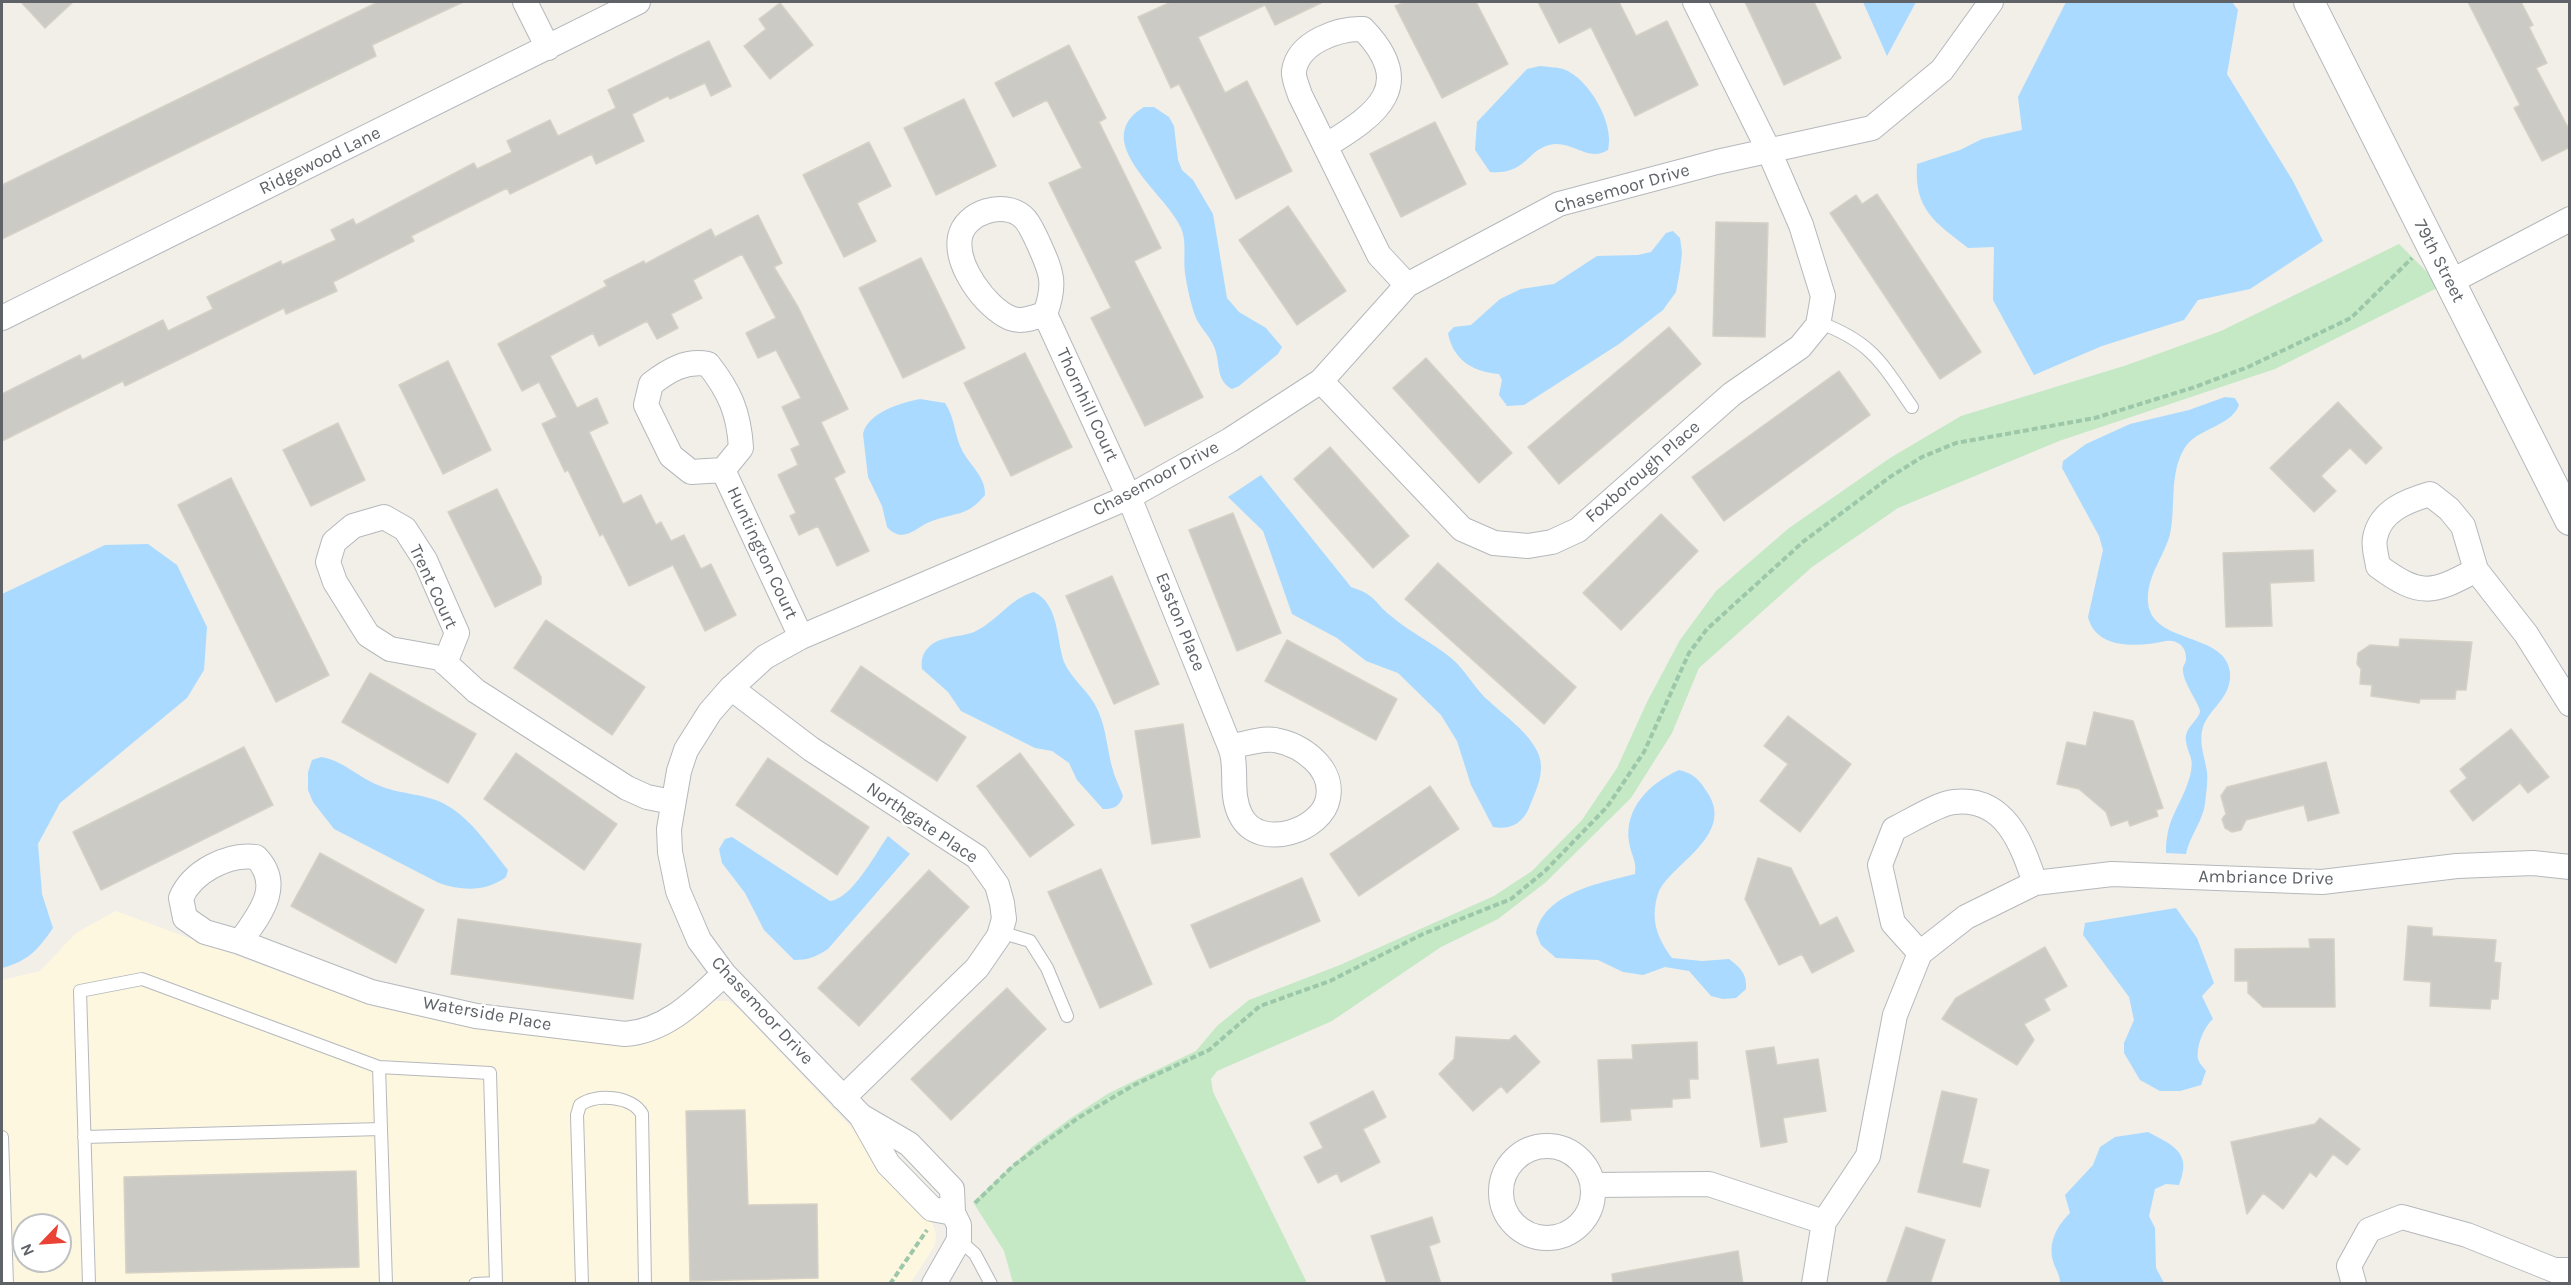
<!DOCTYPE html>
<html>
<head>
<meta charset="utf-8">
<style>
  body { margin:0 }
  #map { position:relative; width:2571px; height:1285px; overflow:hidden; background:#f1efe8; font-family:Karla,sans-serif }
  canvas { display:block }
  .frame { position:absolute; inset:0; border:3px solid #5f6368; pointer-events:none }
  .north { position:absolute; left:12px; top:1213px; width:60px; height:60px; box-sizing:border-box; background:#fff; border:2px solid #bfc1c3; border-radius:50%; rotate:245deg; font-size:16px; font-weight:700; line-height:24px; text-align:center; color:#5f6368 }
  .north::after { content:''; display:block; margin:auto; width:21px; height:27px; background:#ea4335; clip-path:polygon(50% 0,100% 100%,50% 72%,0 100%) }
</style>
</head>
<body>
<div id="map">
<canvas width="2571" height="1285"></canvas>
<div class="frame"></div>
<div class="north">N</div>
</div>
<script>
const c = document.querySelector('canvas').getContext('2d');
c.lineJoin = 'round';
function fill(path, color) { c.fillStyle = color; c.fill(path, 'evenodd'); }
function stroke(path, color, width, dash) { c.strokeStyle = color; c.lineWidth = width; c.lineCap = dash ? 'butt' : 'round'; c.setLineDash(dash || []); c.stroke(path); }
function label(font, color, halo, rows, align = 'center') {
  c.font = font + ' Karla,sans-serif'; c.lineWidth = 5; c.setLineDash([]); c.textBaseline = 'middle'; c.strokeStyle = halo; c.fillStyle = color; for (const [text, x, y, turn = 0] of rows) {
    c.save(); c.translate(x, y); c.rotate((+turn || 0) * Math.PI / 180); c.textAlign = isNaN(turn) ? turn : align; if (halo) c.strokeText(text, 0, 0); c.fillText(text, 0, 0); c.restore();
  }
}
const commercial = new Path2D(`
  M116 911 372 1006 462 1026 574 1041 638 1046 664 1037 715 1001H728L740 1010 852 1128 879 1166 931 1220 936 1233 935 1245 910 1284 2 1283V980L40 971 76 933ZM24 1225H60V1261H24Z`);
const green = new Path2D(`
  M2399 244 2441 286 2275 369 2059 441 1898 508 1812 567 1699 668 1672 733 1631 798 1546 882 1498 919 1441 947 1332 1021 1217 1071 1211 1079 1213 1092 1307 1283H1013L1004 1251 973 1202 1032 1147 1071 1118 1109 1093 1196 1051 1217 1026 1249 1000 1340 965 1494 896 1532 871 1582 820 1617 768 1647 702 1680 640 1716 591 1789 528 1890 458 1961 416 2127 365 2221 331Z`);
const water = new Path2D(`
  M1863 2H1916L1887 56Z
  M2066 2H2232L2238 10 2227 74 2293 181 2323 241 2250 289 2198 300 2184 320 2102 346 2034 375 1993 300 1994 247 1968 248C1935 222 1914 210 1917 164L1960 150 1982 139 2022 130 2018 97Z
  M1540 66C1547 67 1556 67 1563 69 1589 78 1615 124 1608 150 1589 162 1575 143 1555 144 1526 147 1529 175 1490 172L1475 150 1477 122 1527 69Z
  M1144 107H1154L1169 117 1174 126 1178 160 1182 170 1193 180 1213 214 1227 298 1239 312 1266 328 1282 347 1278 354 1239 386 1232 389C1216 381 1220 363 1215 349 1211 337 1201 329 1196 318 1191 305 1187 287 1185 273 1183 258 1187 242 1181 228 1167 194 1087 141 1144 107Z
  M1673 231 1680 238 1682 253 1680 270 1676 292 1663 310 1619 344 1524 405 1507 406 1499 395 1502 380 1499 374C1473 372 1453 360 1448 333L1454 327 1471 325 1500 299 1521 289 1554 284 1597 256 1638 255 1651 252 1666 233Z
  M2225 397 2235 398 2239 405C2231 427 2196 428 2184 449 2169 475 2176 506 2170 534 2165 554 2150 572 2148 594 2143 647 2225 629 2230 672 2232 698 2210 707 2203 727 2198 742 2205 757 2207 772 2208 782 2206 794 2205 804 2203 821 2189 837 2186 854L2166 853C2166 816 2181 808 2190 776 2195 757 2188 756 2186 741 2184 728 2197 722 2200 712 2201 706 2184 685 2183 671 2182 666 2186 664 2186 659 2187 646 2176 639 2166 641 2138 647 2096 650 2088 617L2103 550 2099 536 2062 468 2063 461 2086 444 2130 424 2189 410Z
  M920 399 945 403C955 418 954 433 961 448 968 464 986 476 985 495 967 517 956 512 932 521 918 525 904 546 887 527L882 506 868 477 863 434C868 412 901 403 920 399Z
  M1261 475 1351 587C1378 596 1373 602 1391 616 1409 632 1432 642 1451 658 1466 670 1475 690 1490 702 1506 717 1527 731 1537 751 1547 770 1536 790 1529 808 1522 824 1510 830 1493 827L1471 785 1457 741 1441 715 1398 673 1366 661 1337 638 1292 614 1263 531 1228 497Z
  M148 544 177 565 207 627 204 670 187 698 60 803 38 844 42 894 53 928C38 950 28 961 2 968V594L105 545Z
  M1034 592C1059 604 1056 638 1064 662 1071 678 1085 688 1094 703 1107 725 1106 747 1113 770 1115 779 1120 787 1123 796 1119 807 1114 809 1103 809L1077 780 1069 763 1052 751 1035 748 961 711 948 692 922 669C921 661 922 654 928 648 939 635 962 638 976 631 998 620 1011 598 1034 592Z
  M321 757C342 760 358 777 378 785 399 795 428 793 448 806 472 820 491 849 508 870L506 877C486 892 462 891 439 883L334 829 313 802 308 790V772L312 760Z
  M1679 770C1694 774 1699 779 1707 792 1737 836 1668 865 1658 894 1650 919 1657 938 1672 958L1702 961 1729 959C1741 968 1747 974 1746 989L1736 998 1723 999 1711 996 1689 971 1665 967 1643 975 1623 972 1598 960 1556 958 1541 945 1536 933C1545 892 1601 883 1635 874 1637 861 1631 855 1629 842 1624 808 1650 783 1679 770Z
  M888 836 910 854 828 949C816 957 808 960 794 960L764 930 745 893 722 863 719 849 725 839 732 837 830 901C852 899 875 854 888 836Z
  M2176 908 2197 938 2214 983 2202 996 2213 1019C2204 1027 2196 1046 2198 1059 2199 1063 2204 1068 2206 1071L2201 1085 2180 1091H2160L2140 1080 2124 1053V1043L2134 1020 2129 997 2083 935 2085 923Z
  M2148 1132C2174 1146 2192 1152 2179 1185L2166 1184 2155 1189 2149 1216 2155 1228 2156 1268 2164 1283H2060C2060 1274 2055 1269 2053 1261 2048 1242 2057 1226 2070 1213L2065 1195 2093 1165 2100 1147 2115 1137Z`);
const building = new Path2D(`
  M21 2H73L45 28Z
  M378 2H463L372 45 376 56 2 239V185Z
  M1171 2H1323L1275 25 1265 5 1198 37 1225 93 1247 81 1292 171 1236 199 1179 84 1171 88 1138 17Z
  M1405 2H1476L1508 64 1442 98 1395 6Z
  M1538 2H1619L1636 36 1667 21 1698 85 1635 116 1591 27 1559 43Z
  M1745 2H1814L1841 58 1784 85Z
  M2468 2H2521L2533 25 2529 27 2547 63 2536 68 2570 131V147L2542 161 2514 108 2520 105Z
  M780 3 813 45 770 79 744 46 766 29 759 19Z
  M709 41 731 86 711 96 705 83 670 99 668 96 632 114 644 141 596 164 592 154 510 194 507 188 411 236 414 241 333 282 337 291 286 314 284 308 125 386 123 381 2 441V394L80 355 82 360 163 320 168 331 213 309 207 297 281 261 282 265 336 240 331 230 353 219 356 225 474 163 477 169 512 152 507 141 550 120 558 136 616 108 608 90Z
  M1069 45 1106 118 1099 122 1161 248 1134 261 1203 397 1145 426 1091 318 1111 308 1049 183 1082 168 1047 100 1013 117 995 83Z
  M964 99 996 166 936 195 904 128Z
  M1435 122 1466 184 1401 217 1370 154Z
  M869 142 891 186 857 203 876 241 844 257 803 175Z
  M1877 194 1981 352 1940 379 1830 213 1856 195 1862 204Z
  M1288 206 1346 291 1297 325 1239 240Z
  M758 215 782 263 774 267 798 307 848 409 821 422 845 472 834 478 869 551 837 566 818 526 799 535 790 516 796 513 778 475 798 465 791 449 800 445 782 407 801 398 776 350 758 358 746 333 776 318 742 254 693 280 702 298 671 314 678 328 657 339 647 321 599 346 593 333 550 356 577 408 597 398 608 423 589 432 623 504 641 495 656 525 661 522 671 541 684 535 701 569 711 564 736 615 705 631 673 565 629 586 603 534 600 536 568 470 565 472 542 424 557 417 539 382 522 391 498 344 607 286 604 281 644 261 645 264 711 229 715 237Z
  M1716 222 1768 223 1765 337 1713 336Z
  M921 258 965 348 903 378 859 288Z
  M1669 327 1701 364 1559 484 1528 447Z
  M1025 353 1072 447 1011 476 964 383Z
  M1426 358 1512 453 1479 483 1393 388Z
  M448 361 491 450 443 474 399 385Z
  M1839 371 1870 415 1724 521 1692 477Z
  M2338 402 2382 448 2366 464 2350 448 2321 476 2336 491 2314 512 2270 468Z
  M338 423 365 480 311 506 283 450Z
  M1330 447 1409 536 1373 568 1294 479Z
  M231 478 329 675 276 702 178 505Z
  M497 489 541 577V584L495 607 448 512Z
  M1233 513 1281 633 1237 651 1189 530Z
  M1661 514 1698 551 1621 630 1583 593Z
  M2313 550 2314 581 2270 583 2272 626 2226 627 2223 553Z
  M1438 563 1576 687 1544 724 1405 599Z
  M1112 576 1159 684 1114 704 1066 596Z
  M546 620 645 687 612 735 514 668Z
  M2400 639 2472 642 2466 690H2456L2455 699H2420L2419 703 2371 696 2372 685 2360 684 2361 669 2357 664 2358 653 2370 645 2399 647Z
  M1287 640 1397 699 1376 740 1265 681Z
  M861 666 966 737 937 781 831 711Z
  M370 673 476 734 448 783 342 722Z
  M2094 712 2133 721 2163 808 2156 810 2158 816 2130 826 2128 820 2111 826 2106 812 2079 789 2057 784 2067 742 2086 746Z
  M1788 716 1851 764 1800 832 1760 801 1788 764 1764 746Z
  M1183 724 1200 837 1152 844 1135 731Z
  M2511 729 2549 777 2528 793 2520 783 2473 821 2450 791 2467 778 2460 769Z
  M244 747 273 805 101 890 73 832Z
  M516 753 617 824 584 870 484 799Z
  M1020 753 1074 825 1030 857 977 786Z
  M768 758 869 827 837 875 736 805Z
  M2326 762 2339 813 2308 821 2304 805 2246 820 2241 830 2232 832 2225 828 2222 819 2226 814 2221 796 2227 787Z
  M1430 786 1459 829 1359 896 1330 854Z
  M320 853 424 910 396 963 291 906Z
  M1758 858 1791 868 1820 926 1837 917 1854 951 1812 973 1802 954 1779 965 1745 899Z
  M1101 869 1152 984 1100 1008 1048 892Z
  M929 870 969 907 859 1026 818 988Z
  M1302 878 1320 921 1210 968 1191 925Z
  M458 919 641 944 633 999 451 974Z
  M2408 926 2432 928V936L2496 940 2494 962 2501 963 2498 999H2491L2490 1009 2430 1006 2431 982 2404 980Z
  M2309 939H2334L2335 1007H2263L2248 993V981H2235V949L2310 948Z
  M2045 947 2067 986 2044 999 2050 1010 2024 1024 2034 1040 2017 1065 1942 1019 1956 998Z
  M1007 988 1046 1029 951 1120 911 1079Z
  M1515 1035 1540 1062 1507 1093 1501 1086 1473 1111 1439 1074 1454 1059 1456 1037 1509 1040Z
  M1697 1042 1698 1079H1689L1690 1098 1672 1099V1107L1630 1109 1631 1120 1601 1122 1598 1060 1633 1059 1632 1045Z
  M1774 1047 1777 1065 1818 1059 1826 1111 1783 1118 1787 1142 1761 1147 1746 1051Z
  M1373 1091 1386 1117 1363 1129 1380 1162 1341 1182 1337 1173 1318 1183 1304 1157 1323 1148 1310 1123Z
  M1942 1091 1977 1099 1962 1163 1989 1170 1980 1207 1918 1192Z
  M745 1110 748 1205 817 1204 818 1278 690 1281 686 1111Z
  M2320 1118 2360 1149 2347 1165 2333 1154 2316 1177 2310 1172 2283 1209 2263 1193 2247 1214 2231 1142 2315 1124Z
  M356 1171 359 1267 126 1273 124 1177Z
  M1432 1217 1440 1242 1429 1246 1441 1284H1387L1371 1236Z
  M1906 1227 1945 1240 1930 1284H1886Z
  M1738 1251 1743 1284H1613L1612 1274Z`);
const path = new Path2D(`
  M975 1203 1013 1166 1078 1118 1134 1085 1209 1050 1260 1006 1330 981 1423 934 1511 899 1545 871 1607 807 1644 752 1689 653 1707 629 1804 541 1890 477 1922 457 1956 443 2095 418 2195 387 2248 367 2351 318 2412 258
  M890 1284 927 1230`);
const service = new Path2D(`
  M1818 322C1872 342 1881 362 1912 407
  M1000 932 1030 941 1047 968 1067 1016
  M379 1067 386 1284
  M2 1137 7 1284
  M84 1137 381 1129
  M959 1240 975 1254 991 1284
  M89 1284 80 991 142 979 379 1067 490 1073 496 1283 475 1284
  M582 1284 577 1115 580 1105C596 1093 632 1096 642 1114L645 1284`);
const minor = new Path2D(`
  M525 2 548 48
  M1327 145C1378 114 1417 85 1363 29 1339 28 1298 42 1294 71 1293 78 1298 88 1300 95L1379 255 1407 285
  M2450 282 2570 219
  M1045 314C1034 317 1022 323 1010 318 985 307 955 265 960 237 965 212 1004 200 1023 217 1029 222 1034 234 1037 240 1051 271 1057 282 1045 314L1129 497 1224 732C1227 740 1232 749 1233 758 1236 778 1231 797 1241 816 1260 852 1323 830 1328 798 1334 768 1302 745 1275 740 1261 738 1243 744 1230 747
  M2 318 638 2
  M1321 381 1462 529 1494 543 1528 546 1552 542 1578 530 1732 394 1800 347 1818 325 1823 296 1801 225 1769 151 1695 2
  M723 470 741 448C739 413 730 392 708 364 686 360 669 370 651 384L646 405 671 456 691 472 723 470 801 637
  M2476 570C2432 594 2420 597 2378 566 2377 558 2373 546 2375 538 2380 511 2406 501 2430 494L2449 509 2463 526 2476 570 2526 634 2570 704
  M445 663 457 633 425 560 405 529 384 517 353 526 334 542 328 562 335 582 368 635 390 649 440 658 476 691 627 788 647 797 672 802
  M731 688 811 749 977 857 997 885 1002 903 1004 919 999 936 977 968 843 1098
  M240 942C259 915 284 886 256 857 228 853 192 872 181 898L185 918 205 932 240 942 371 992 476 1016 625 1034C666 1031 695 1001 724 974
  M1920 953 1893 923 1880 865 1894 829C1909 822 1939 803 1954 802 2005 796 2022 844 2035 883
  M861 1116 909 1144 952 1189 953 1213 959 1225V1240L934 1284
  M1501 1192a46 46 0 1 1 92 0a46 46 0 1 1-92 0Z
  M1593 1185 1709 1184 1824 1222
  M953 1213 932 1209 888 1164 861 1116 724 974 699 940 678 891 670 852 669 829 679 771 686 750 710 712 731 688 765 657 801 637 1129 497 1230 440 1321 381 1407 285 1559 204 1717 162 1872 128 1942 70 1991 2
  M1814 1284 1824 1222 1868 1156 1895 1015 1920 953 1966 917 2035 883 2112 874 2322 882 2457 866 2533 863 2570 867
  M2354 1284 2349 1266 2369 1230 2402 1217 2467 1235 2554 1270H2570`);
const tertiary = new Path2D(`
  M2309 2 2570 520`);
const streetNames = [
  ["Ridgewood Lane",320,161,-26],
  ["Chasemoor Drive",1622,189,-16],
  ["79th Street",2439,261,63],
  ["Thornhill Court",1087,405,65],
  ["Foxborough Place",1643,472,-41],
  ["Chasemoor Drive",1156,479,-28],
  ["Huntington Court",762,553,65],
  ["Trent Court",433,587,65],
  ["Easton Place",1180,622,68],
  ["Northgate Place",922,823,34],
  ["Ambriance Drive",2266,878,1],
  ["Chasemoor Drive",762,1011,47],
  ["Waterside Place",487,1014,10]
];
fill(commercial, '#fef7e0');
fill(green, '#c5e8c5');
fill(water, '#aadaff');
fill(building, '#cccac5');
stroke(building, '#d6d1c6', 1.5);
stroke(service, '#b5b8bc', 14);
stroke(minor, '#b5b8bc', 26);
stroke(tertiary, '#b5b8bc', 32);
stroke(path, '#9cc7a9', 4, [6, 3]);
stroke(service, '#fff', 12);
stroke(minor, '#fff', 24);
stroke(tertiary, '#fff', 30);
label('18px', '#5f6368', '#fff', streetNames);
</script>
</body>
</html>
